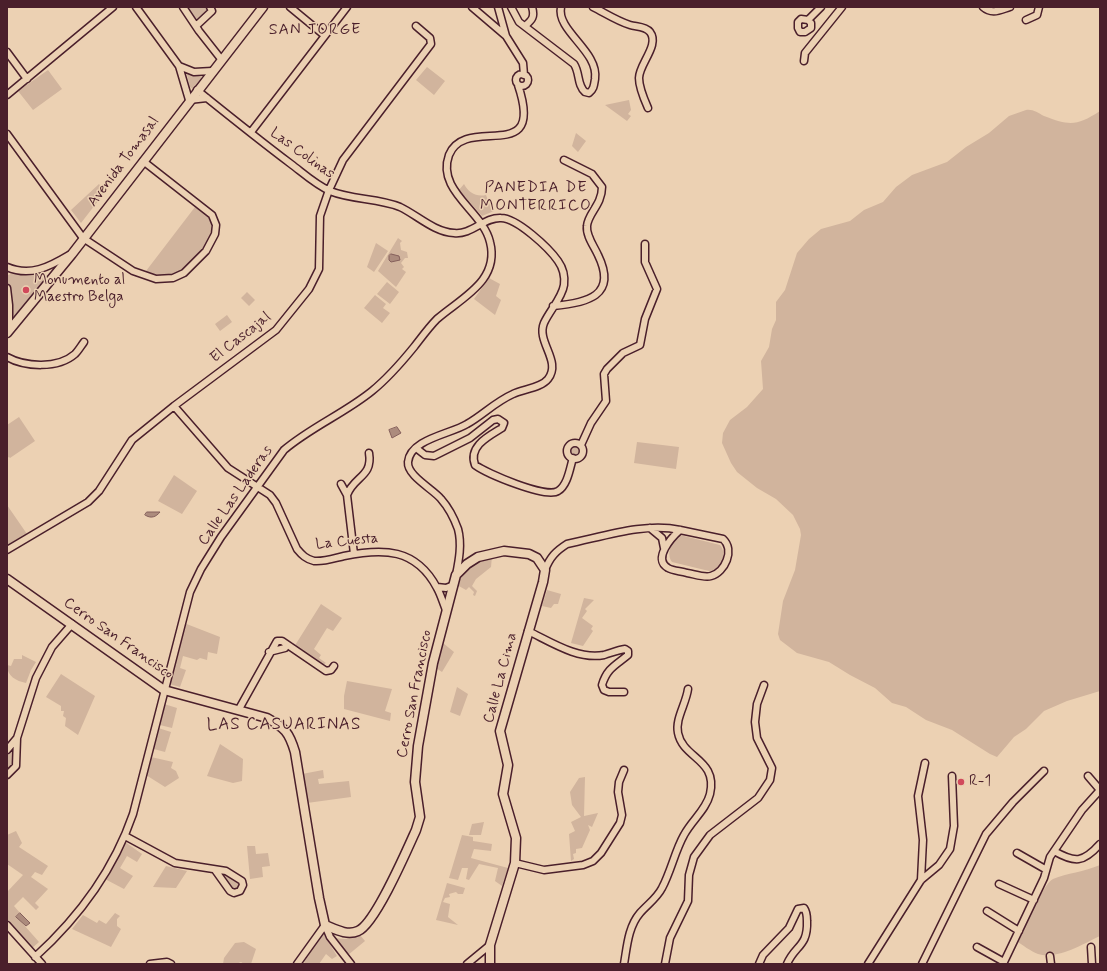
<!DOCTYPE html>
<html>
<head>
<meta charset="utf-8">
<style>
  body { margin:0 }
  #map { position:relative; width:1107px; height:971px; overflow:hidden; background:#ecd1b3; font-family:Mynerve,sans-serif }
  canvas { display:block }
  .frame { position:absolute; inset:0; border:8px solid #4a1f2b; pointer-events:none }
</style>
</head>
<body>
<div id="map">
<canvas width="1107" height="971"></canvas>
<div class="frame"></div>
</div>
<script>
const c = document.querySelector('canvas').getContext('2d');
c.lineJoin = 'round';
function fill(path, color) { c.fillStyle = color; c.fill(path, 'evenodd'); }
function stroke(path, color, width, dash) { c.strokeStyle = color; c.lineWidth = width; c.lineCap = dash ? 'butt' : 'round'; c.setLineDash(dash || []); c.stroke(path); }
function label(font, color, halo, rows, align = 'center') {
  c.font = font + ' Mynerve,sans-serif'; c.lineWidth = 3; c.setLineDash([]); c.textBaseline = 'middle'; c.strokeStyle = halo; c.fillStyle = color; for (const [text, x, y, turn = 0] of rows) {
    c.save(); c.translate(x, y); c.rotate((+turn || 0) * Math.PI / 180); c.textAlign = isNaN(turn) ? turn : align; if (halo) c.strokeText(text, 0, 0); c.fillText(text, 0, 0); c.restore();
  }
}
const green = new Path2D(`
  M186 7H207L210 10 196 21Z
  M427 67 445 81 434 95 416 80Z
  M48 70 62 89 33 110 18 91Z
  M186 71 201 77 202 79 194 90 190 87Z
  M629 100 631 110 628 114 631 116 627 121 605 105Z
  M1026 110C1033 109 1038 113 1044 116 1070 126 1077 126 1100 111V691L1067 701 1044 711 1026 729 1014 737 997 757 990 754 952 730 926 720 906 707 892 703 875 688 850 675 829 662 797 653 780 640 778 634 783 601 795 570 801 535 800 529 793 515 776 499 757 488 737 472 731 463 722 443 723 433 730 420 747 407 763 389 761 361 769 347 772 329 776 320V302L785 290 797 253 809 239 821 229 850 221 864 210 883 202 896 187 912 175 947 162 966 147 989 133 1009 116Z
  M576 133 586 141 578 152 572 146Z
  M99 184 105 192 81 223 71 210Z
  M464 184C469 193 476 197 486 195L489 203H492L494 211 482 216 459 190Z
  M195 207C199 210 206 214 209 218 219 236 193 266 178 273 168 278 155 277 146 271Z
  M398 238 402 241 400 243 401 250 407 252 408 258H405L401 263 404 267 402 269 406 272 396 287 378 271Z
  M376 243 388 251 374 272 367 267Z
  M14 273 27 275 45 273 47 276 18 315 14 316C11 313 7 280 8 275Z
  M489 278 500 284 496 296 501 300 495 315 474 299Z
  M387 282 399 292 390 304 377 294Z
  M247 292 255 300 249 306 241 298Z
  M375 295 386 304 383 308 390 313 382 323 364 308Z
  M227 315 232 322 220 331 215 324Z
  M19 417 35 441 10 458 9 457 7 458V425Z
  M637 442 679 447 676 469 634 463Z
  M567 451a8 8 0 1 1 16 0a8 8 0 1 1-16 0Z
  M174 475 197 491 182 514 158 501Z
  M7 505 27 534 7 546Z
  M680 535 720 545C728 554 721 571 709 571L672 562C666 554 671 540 680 535Z
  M492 556 491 567 476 579 472 586 477 591 475 596 473 595 474 592 469 587 466 590 457 585C465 571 476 559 492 556Z
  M547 590 561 594 558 604H554L551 608 542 606Z
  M584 598 594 600 585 609 587 611 582 618 593 626 591 629 593 631 583 646 571 643Z
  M321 604 342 618 333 631 327 628 314 649 321 655 319 658 326 663 321 666 294 647Z
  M184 623 220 637 217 654 208 652 207 660 200 658 197 660 183 656 180 668 186 670 180 687 169 684Z
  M443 643 454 652 442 672 436 668Z
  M22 655 36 662 31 670 26 683C16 681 7 676 7 665L11 666 14 659H22Z
  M61 674 95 696 78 735 65 726 66 718 63 716 64 711H61V706L46 697Z
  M347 681 392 689 385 711 391 713 390 721 344 709V696Z
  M457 687 468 694 460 716 450 712Z
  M161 703 177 708 172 728 156 724Z
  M155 727 171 732 165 752 150 748Z
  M220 744 243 759 242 781 233 783 207 776Z
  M13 748H15L17 759 7 775V750Z
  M151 757 173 762 171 768 176 771 179 778 165 787 146 775Z
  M323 770 324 778 318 779 319 784 349 781 351 797 307 803 302 774Z
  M585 777 584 816 598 813 592 827 588 825 590 830 582 848 576 849V853L573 854 574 859 571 861 569 834 575 831 571 822 581 817 572 805 570 792 579 778Z
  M484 822 481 835H469L472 824Z
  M16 831 22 843 19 847 48 866 42 875 35 872 31 877 48 889 35 903 39 907 36 910 23 897 14 906 20 913 17 917 39 942 31 949 7 924V892L23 875 7 864V835Z
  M462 835 473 837V841L492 844 491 851 474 849 471 858 508 868 502 886 495 881 498 868 479 864 469 880 466 879 468 868H462L458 880 449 878Z
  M125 842 142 854 137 862 127 856 120 868 133 876 124 889 103 878Z
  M247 846H255L256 854 268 853 270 866 262 867 263 877 250 879Z
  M1100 865V936C1083 944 1057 960 1038 954 1030 951 1023 945 1016 941 1022 930 1044 883 1053 879 1067 873 1084 872 1100 865Z
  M166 866 187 871 176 888 153 887Z
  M215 870 226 871 243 885 234 893Z
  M447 883 465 888 463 894H458L456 892 449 894 450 897 445 898 443 902 450 904 448 917 458 925 436 920Z
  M115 913 120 916 117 919V926L121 929 111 947 72 929 83 915 97 923 99 920 106 924Z
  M323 933 337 956 332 959 326 954 319 964H306L304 962Z
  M360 935 365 941 348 955 334 938 345 939Z
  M244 942 256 949 251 964H244L241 962 236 964H223L224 958 235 943Z`);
const water = new Path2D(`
  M391 254 399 256 400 260 391 262 389 260V256Z
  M397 427 401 433 392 438 389 430Z
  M147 512H160C156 517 151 519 145 515Z
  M20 913 30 923 26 926 16 917Z`);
const street = new Path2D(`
  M136 7 179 66 189 100 207 98
  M183 7 199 31 221 59
  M290 7 324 35
  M472 7 506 36
  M498 7 506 36 523 63 524 75
  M511 7 519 22 574 64C580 73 577 85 585 92L589 93C594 89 594 85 595 79 599 51 556 31 561 7
  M593 7C605 13 617 21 630 25 636 27 645 26 650 32 660 45 639 64 639 78 639 88 644 99 648 108
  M983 7C992 15 1000 10 1010 7
  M808 20 811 23V28L805 32H800L798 28V22L801 19 808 20 821 7
  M1026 20 1037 15 1039 7
  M196 26 212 11 210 7
  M525 26C532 20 535 17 532 7
  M7 52 27 79
  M804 61 805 53 842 7
  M179 66 194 72 212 71
  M516 80a6 6 0 1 1 12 0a6 6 0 1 1-12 0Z
  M197 90C228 115 259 140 291 164 303 173 316 185 330 191 352 200 378 198 400 207 417 215 434 232 454 233 472 235 484 217 501 218 517 218 549 248 558 261 563 268 565 277 564 285 562 298 550 310 544 323 536 342 562 361 548 379 541 388 523 389 513 394 495 402 483 415 467 424 451 434 410 439 408 462 407 476 433 489 441 499 449 508 454 518 458 529 462 544 459 560 456 575
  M7 95 113 7
  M251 132 347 7
  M7 134 83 238 133 271 156 279 173 278 184 273 206 251 215 234 216 225 212 215 143 161
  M7 267C30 277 49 267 69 255
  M7 288 9 305V330
  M553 306C587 303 618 296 598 255 594 246 586 236 587 226 588 213 602 205 602 187L592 174 564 160
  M7 357C25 367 58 369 75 354 78 351 81 346 84 342
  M174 406 228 468 270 495 276 503 297 549C302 555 306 559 314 561 324 562 335 558 344 556 383 548 416 548 437 588 441 595 443 603 446 610
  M567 451a8 8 0 1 1 16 0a8 8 0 1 1-16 0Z
  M581 445 591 423 606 401 604 374 607 369 623 353 640 345 645 319 657 289 645 262V244
  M416 448 425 455 434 456 470 438 493 420 498 419 504 423 502 428C489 436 468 446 475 465 486 473 546 499 558 491 568 485 570 467 573 458
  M341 484 347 495C354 476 373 477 369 453
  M347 495 354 554
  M650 528 662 538 664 548
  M7 550 88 502 99 491 132 440 174 406 276 330 309 289 319 269 320 216 329 190 343 160 431 44 430 38 416 26
  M545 570C550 557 556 551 567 544 602 537 645 522 680 530L723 539C735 550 725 572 711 576 704 578 694 574 687 573 681 571 673 571 668 568 652 559 672 537 680 530
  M437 587 446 588 454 585
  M528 631C551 642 578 660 604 655 611 653 618 650 625 649L628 651V655C616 665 607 668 602 685L604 690 609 692H624
  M269 652 285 648 286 645
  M239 709 277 641H282L326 671 331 670 334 666
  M7 750 17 738
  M7 775 16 766 17 738 36 678 52 647 72 624
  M1088 776 1100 790
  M125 836 175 863 226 871 242 881 243 885 240 891 234 893 230 891 215 870
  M1054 851C1075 863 1083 863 1100 844
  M1017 853 1045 869
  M515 863 544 870 583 865 593 861 601 853 620 823 622 815 618 792 619 782 624 770
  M921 880 923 840 918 796 925 763
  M999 884 1034 900
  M987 911 1019 931
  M7 925 42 964
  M325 925 330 937 351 964
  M977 947 1004 962
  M1091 947 1092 964
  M1050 956 1051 964
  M35 957C78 918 114 869 133 814L190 592 201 569 221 537 284 450C311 427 345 413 372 391 388 378 401 363 414 347 421 338 429 327 437 319 461 298 500 281 490 242 483 211 436 191 449 155 466 113 546 168 518 85
  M150 964 167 962 171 964
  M297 964 325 925
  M467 964 490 945
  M624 964C627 947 628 927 640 913 648 904 657 898 662 888 671 871 675 851 684 835 692 820 706 810 710 794 718 759 683 759 678 733 675 719 686 704 688 689
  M665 964 670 938 688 901 689 875 694 857 710 835 758 798 770 780 772 768 757 738 755 722 757 704 764 685
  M759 964 763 955 789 928 798 909 804 908C807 912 807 916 807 921 808 947 795 945 787 964
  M868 964 921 880 939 865 950 849 954 826 952 776
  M922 964 986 834 1013 802 1044 771
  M1003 964 1044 878 1050 857 1082 810 1100 790`);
const secondary = new Path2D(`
  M7 333 72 254 263 7
  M7 579 164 690 267 718C285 728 289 732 295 752L319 898 325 925C335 929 347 936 358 931 375 924 407 850 416 830L420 817 415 782 418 746 433 663 456 575 467 564 478 557 504 551 529 554 537 558 545 570 543 582 500 731 508 765 503 794 516 838 515 863 490 945V964`);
const markers = [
  [26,290,4,"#d1495b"],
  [961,782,4,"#d1495b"]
];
const streetNames = [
  ["Las Colinas",302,154,36],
  ["Avenida Tomasal",124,162,-53],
  ["El Cascajal",241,338,-38],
  ["Calle Las Laderas",236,496,-55],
  ["La Cuesta",347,542,-6],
  ["Cerro San Francisco",118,639,35],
  ["Calle La Cima",501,678,-75],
  ["Cerro San Francisco",415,694,-79]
];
const poiNames = [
  ["Monumento al",34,281],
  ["Maestro Belga",34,298],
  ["R-1",969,782]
];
const neighbourhoodNames = [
  ["SAN JORGE",315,31],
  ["PANEDIA DE",536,189],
  ["MONTERRICO",536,207]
];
const quarterNames = [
  ["LAS CASUARINAS",284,725]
];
fill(green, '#d1b49d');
fill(water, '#ac8b7d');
stroke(water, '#85605c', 1);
stroke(street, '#4a1f2b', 9);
stroke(secondary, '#4a1f2b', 11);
stroke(street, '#ecd1b3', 6);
stroke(secondary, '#ecd1b3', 8);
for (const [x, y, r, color] of markers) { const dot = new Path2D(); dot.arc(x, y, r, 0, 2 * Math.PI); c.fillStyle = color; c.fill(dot); stroke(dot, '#ecd1b3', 1.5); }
label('15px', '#4a1f2b', '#ecd1b3', streetNames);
label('15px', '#4a1f2b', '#ecd1b3', poiNames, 'left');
c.letterSpacing = '1px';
label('16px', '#4a1f2b', '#ecd1b3', neighbourhoodNames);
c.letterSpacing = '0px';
c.letterSpacing = '1px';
label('17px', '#4a1f2b', '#ecd1b3', quarterNames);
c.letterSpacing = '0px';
</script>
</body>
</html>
